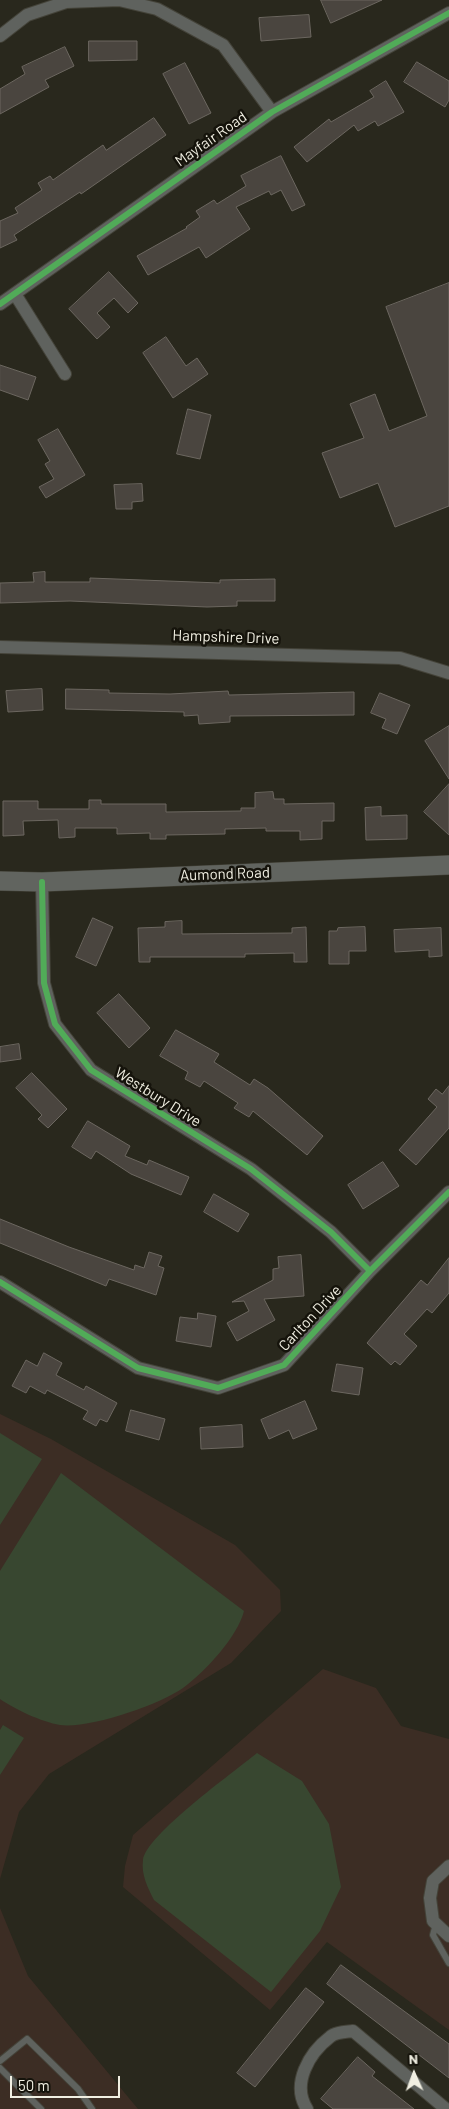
<!DOCTYPE html>
<html>
<head>
<meta charset="utf-8">
<style>
  body { margin:0 }
  #map { position:relative; width:449px; height:2109px; overflow:hidden; background:#29281d; font-family:Barlow,sans-serif }
  canvas { display:block }
  .north { position:absolute; left:389px; top:2049px; width:50px; height:50px; -webkit-text-stroke:4px #15130b; paint-order:stroke; rotate:358deg; font-size:14px; font-weight:700; line-height:20px; text-align:center; color:#f1efe2 }
  .north::after { content:''; display:block; margin:auto; width:18px; height:22px; background:#f1efe2; clip-path:polygon(50% 0,100% 100%,50% 72%,0 100%) }
  .scale { position:absolute; left:10px; top:2076px; width:110px; height:22px; box-sizing:border-box; border:2px solid #f1efe2; border-top:0; padding-left:6px; font-size:15px; line-height:18px; white-space:nowrap; color:#f1efe2; -webkit-text-stroke:4px #15130b; paint-order:stroke }
</style>
</head>
<body>
<div id="map">
<canvas width="449" height="2109"></canvas>
<div class="north">N</div>
<div class="scale">50 m</div>
</div>
<script>
const c = document.querySelector('canvas').getContext('2d');
c.lineJoin = 'round';
function fill(path, color) { c.fillStyle = color; c.fill(path, 'evenodd'); }
function stroke(path, color, width, dash) { c.strokeStyle = color; c.lineWidth = width; c.lineCap = dash ? 'butt' : 'round'; c.setLineDash(dash || []); c.stroke(path); }
function label(font, color, halo, rows, align = 'center') {
  c.font = font + ' Barlow,sans-serif'; c.lineWidth = 5; c.setLineDash([]); c.textBaseline = 'middle'; c.strokeStyle = halo; c.fillStyle = color; for (const [text, x, y, turn = 0] of rows) {
    c.save(); c.translate(x, y); c.rotate((+turn || 0) * Math.PI / 180); c.textAlign = isNaN(turn) ? turn : align; if (halo) c.strokeText(text, 0, 0); c.fillText(text, 0, 0); c.restore();
  }
}
const education = new Path2D(`
  M0 1414 51 1439 235 1545 280 1590 281 1611 231 1663 49 1774 19 1812 0 1879Z
  M323 1669 376 1688 401 1726 449 1739V2030L327 1942 270 2010 123 1887 125 1866 133 1835Z
  M0 1908 28 1976 138 2109H0Z`);
const green = new Path2D(`
  M0 1433 42 1459 0 1525Z
  M61 1473 244 1611C238 1636 205 1672 183 1688 159 1705 89 1729 60 1725 42 1722 14 1709 0 1699V1571Z
  M3 1725 24 1738 0 1775V1730Z
  M257 1753 302 1781 329 1824 341 1887 320 1931 271 1992 154 1900C148 1888 141 1875 143 1860 146 1835 234 1772 257 1753Z`);
const building = new Path2D(`
  M321 0H382L331 23Z
  M309 15 311 37 261 41 259 18Z
  M89 41H137V60L89 61Z
  M65 47 74 66 45 80 49 87 0 114V89L25 74 22 67Z
  M417 62 449 81V100L445 107 404 82Z
  M185 63 211 113 189 124 163 74Z
  M386 81 404 112 378 126 375 121 358 131 354 125 307 162 294 147 329 119 331 122 374 97 370 91Z
  M154 118 166 135 81 194 80 192 14 235 17 240 0 248V221L18 213 15 208 42 190 38 183 50 176 53 180 103 145 106 150Z
  M281 156 305 205 292 211 281 190 271 195 269 191 236 207 250 229 206 258 199 247 148 275 137 256 187 228 186 227 200 217 196 211 214 200 217 204 246 186 241 176Z
  M109 272 138 303 128 313 114 298 97 313 110 327 97 339 69 309Z
  M449 283V506L395 527 378 483 340 498 322 453 364 438 350 404 375 394 389 431 427 416 386 307Z
  M166 337 186 366 197 358 208 374 173 398 143 353Z
  M0 365 36 377 28 400 0 390Z
  M188 409 211 415 200 459 177 454Z
  M58 429 85 475 46 498 39 487 54 479 45 464 50 461 38 440Z
  M142 484 143 501 132 502V509H116L114 485Z
  M45 572V582H90V578L220 583V580L275 579V601H237V606L207 607 70 601 0 603V583L34 582 33 573Z
  M42 689 43 710 8 712 6 691Z
  M66 689 109 690V693L170 694 228 691 229 695 354 692V715L230 716V722L199 724 198 715 184 716V712L66 709Z
  M380 693 410 705 397 734 382 728 386 719 371 713Z
  M449 726V779L425 741Z
  M449 784V835L424 812Z
  M273 792 274 799H284V804L334 803V821H322V839L300 840V831H266V828L225 829V834L166 835V839H150V833L117 834V828H75V837L59 838 58 820 23 821 24 835 3 836V801H38V809H89V800H101V804H166V812L241 811V808H255V793Z
  M381 807V816L407 815V839L366 840 365 808Z
  M93 918 113 927 96 966 76 957Z
  M182 921V934L292 933V928L306 927 307 962H294V953L245 954V957H150V962H139L138 928 165 927V922Z
  M365 927 366 951H349V964H329V931H337L338 928Z
  M441 928 442 956 429 957V950L395 952 394 930Z
  M119 994 150 1028 129 1048 97 1013Z
  M176 1030 219 1054 214 1062 250 1085 254 1079 268 1088 323 1136 307 1155 253 1111 249 1117 234 1108 238 1103 204 1081 200 1087 185 1079 188 1072 160 1056Z
  M19 1044 21 1059 0 1062V1047Z
  M32 1073 67 1109 48 1128 38 1119 42 1115 16 1088Z
  M449 1086V1128L416 1165 399 1150 437 1107 428 1099 436 1089 442 1094Z
  M88 1121 130 1146 125 1156 147 1165 149 1160 189 1177 181 1195 131 1174 96 1151 91 1159 72 1147Z
  M383 1162 399 1186 363 1209 348 1185Z
  M214 1194 249 1214 238 1232 204 1212Z
  M0 1219 69 1247 134 1270 135 1265 144 1268 149 1252 162 1256 158 1266 164 1268 156 1295 109 1279 106 1286 0 1243Z
  M301 1255 304 1296 264 1299 275 1320 237 1341 227 1323 249 1311 244 1301 232 1302 273 1280V1269L279 1268 278 1257Z
  M449 1258V1293L432 1313 427 1309 404 1334 417 1346 400 1365 395 1361 391 1365 367 1343 421 1280 427 1285Z
  M198 1313 216 1316 211 1347 176 1341 180 1317 197 1319Z
  M44 1353 62 1363 56 1375 84 1390 86 1386 117 1403 107 1422 100 1419 96 1426 83 1419 88 1411 47 1390 45 1394 30 1386 26 1393 12 1386 26 1360 37 1366Z
  M337 1364 363 1368 359 1395 332 1391Z
  M305 1401 317 1429 293 1439 289 1430 269 1439 261 1420Z
  M131 1410 165 1419 159 1440 126 1431Z
  M242 1425 243 1447 201 1449 200 1428Z
  M341 1965 449 2044V2078L327 1984Z
  M306 1988 324 2002 255 2087 237 2073Z
  M358 2057 375 2072 372 2076 414 2109H333L321 2099Z`);
const lane = new Path2D(`
  M436 1924 433 1935 449 1963
  M0 2061 27 2039 78 2089 92 2109
  M0 2068 41 2109`);
const street = new Path2D(`
  M0 36 27 15 66 2 119 0 157 9 223 45 272 112
  M15 294 65 374
  M0 304 272 112 449 13
  M0 647 400 658 449 673
  M42 882 44 983 55 1024 91 1070 251 1169 331 1232 370 1271
  M0 1282 138 1368 218 1388 284 1365 370 1271 449 1192
  M449 1866 433 1881 430 1898 433 1921 449 1936
  M307 2109C291 2084 309 2053 330 2037 335 2032 346 2032 353 2031L446 2109`);
const secondary = new Path2D(`
  M0 881 42 882 449 865`);
const cycleway = new Path2D(`
  M0 304 272 112 449 13
  M42 882 44 983 55 1024 91 1070 251 1169 331 1232 370 1271
  M0 1282 138 1368 218 1388 284 1365 370 1271 449 1192`);
const streetNames = [
  ["Mayfair Road",211,139,-35],
  ["Hampshire Drive",226,637,2],
  ["Aumond Road",225,874,-2],
  ["Westbury Drive",158,1097,32],
  ["Carlton Drive",310,1318,-47]
];
fill(education, '#3c2d24');
fill(green, '#384730');
fill(building, '#4a453f');
stroke(building, '#6c6760', 1);
stroke(lane, '#444339', 8);
stroke(street, '#444339', 14);
stroke(secondary, '#444339', 20);
stroke(lane, '#5f625e', 6);
stroke(street, '#5f625e', 12);
stroke(secondary, '#61645f', 19);
stroke(cycleway, '#51ab58', 6);
label('15px', '#f1efe2', '#15130b', streetNames);
</script>
</body>
</html>
